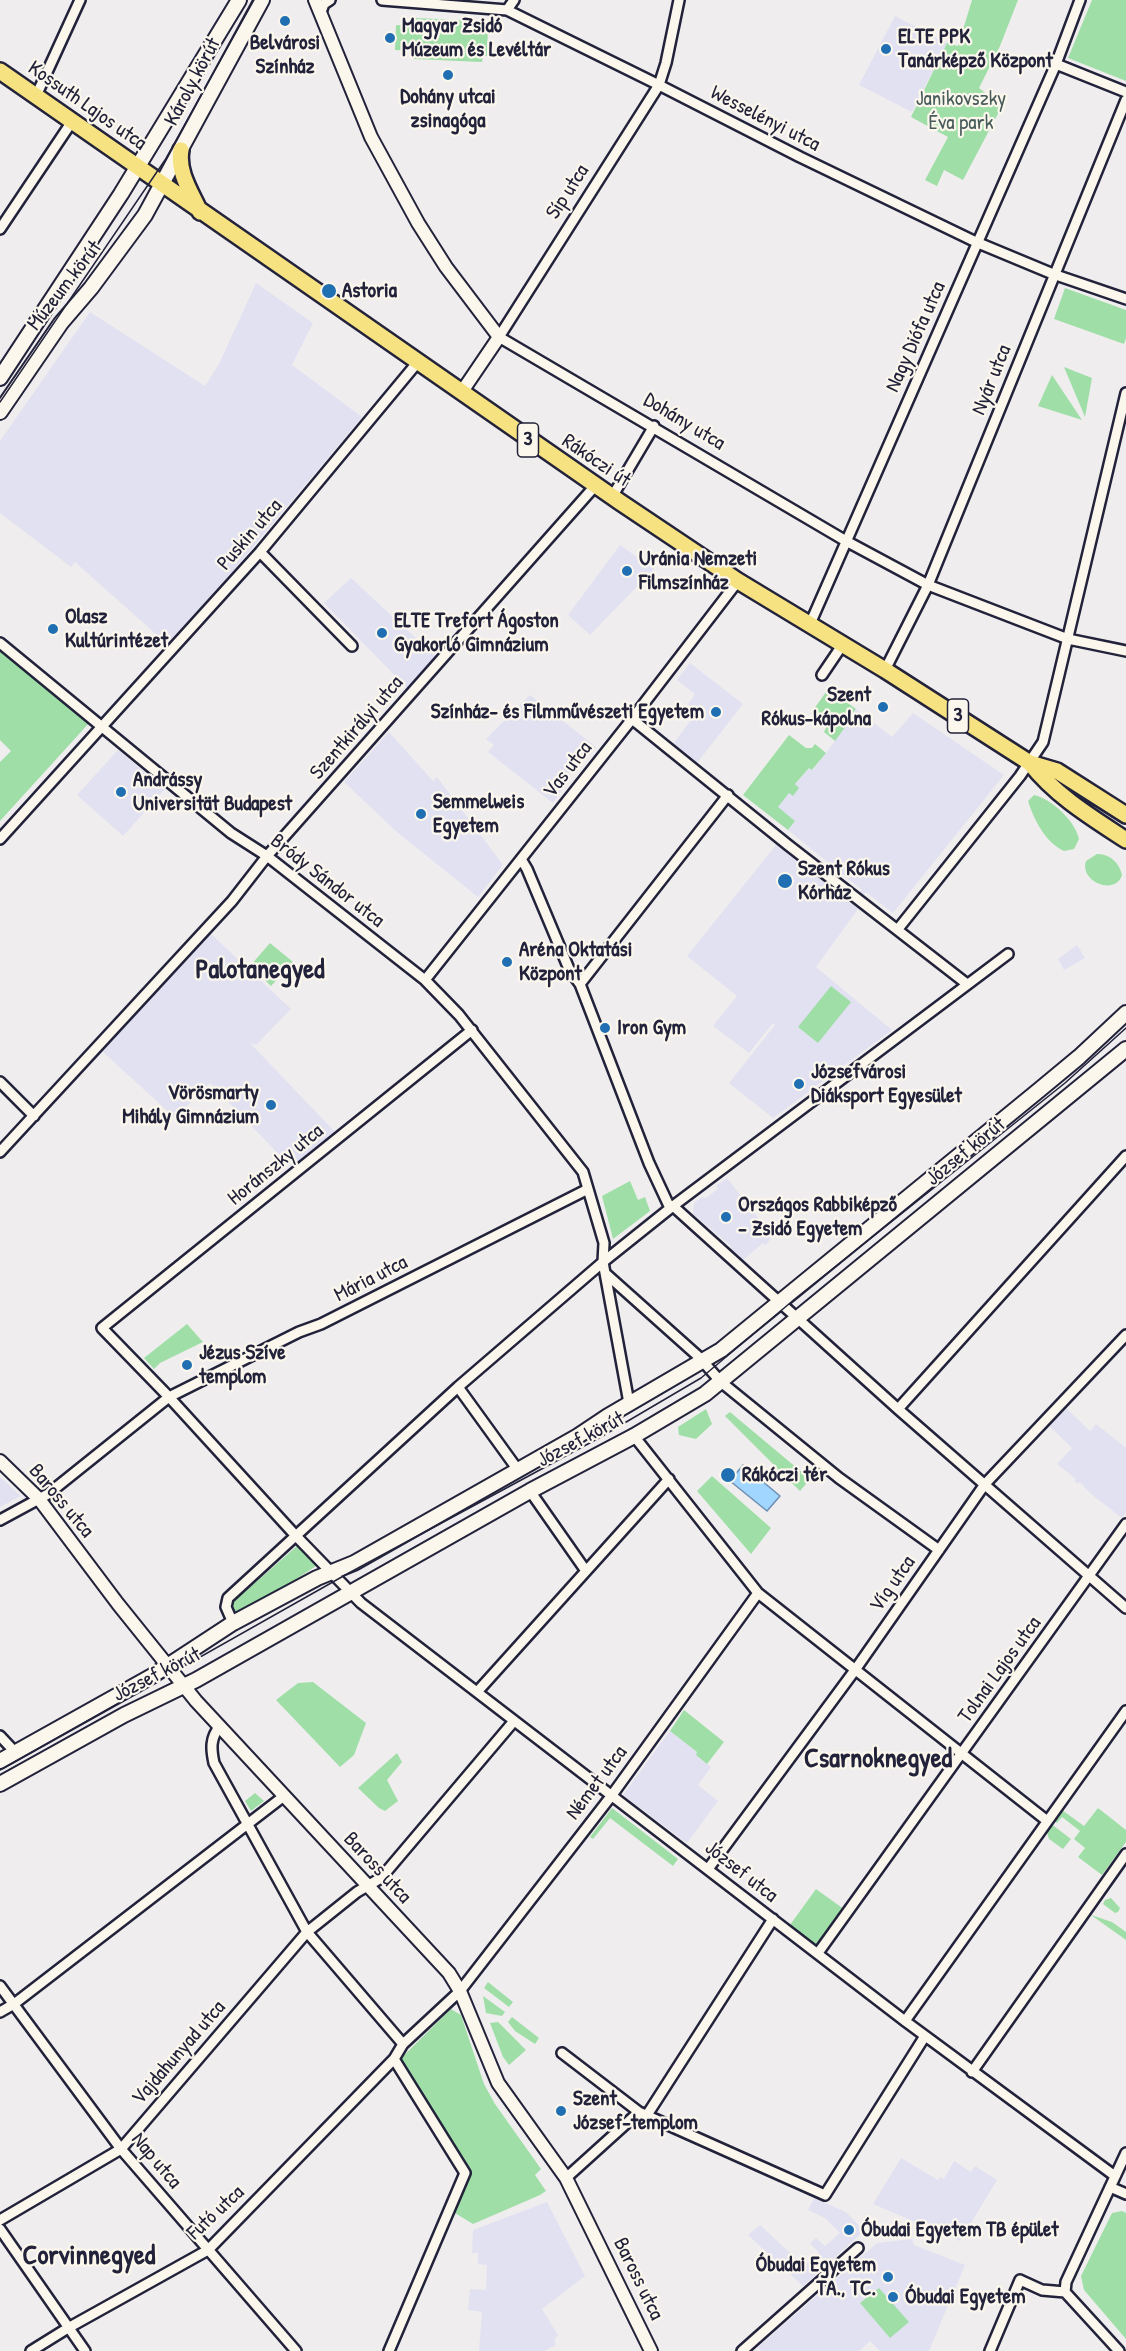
<!DOCTYPE html>
<html>
<head>
<meta charset="utf-8">
<style>
  body { margin:0 }
  canvas { display:block; background:#f0edee }
</style>
</head>
<body>
<canvas width="1126" height="2351"></canvas>
<script>
const c = document.querySelector('canvas').getContext('2d');
c.lineJoin = 'round';
function fill(path, color) { c.fillStyle = color; c.fill(path, 'evenodd'); }
function stroke(path, color, width, dash) { c.strokeStyle = color; c.lineWidth = width; c.lineCap = dash ? 'butt' : 'round'; c.setLineDash(dash || []); c.stroke(path); }
function label(font, color, halo, rows, align = 'center') {
  c.font = font + ' "Patrick Hand",sans-serif'; c.lineWidth = 4.5; c.setLineDash([]); c.textBaseline = 'middle'; c.strokeStyle = halo; c.fillStyle = color; for (const [text, x, y, turn = 0] of rows) {
    c.save(); c.translate(x, y); c.rotate((+turn || 0) * Math.PI / 180); c.textAlign = isNaN(turn) ? turn : align; if (halo) c.strokeText(text, 0, 0); c.fillText(text, 0, 0); c.restore();
  }
}
const built = new Path2D(`
  M895 16 947 43 912 112 859 85Z
  M256 283 313 323 292 365 362 417 232 572 167 644 75 562 71 567 0 513V441L90 312 205 386 219 364Z
  M620 545 654 569 590 635 568 615Z
  M351 578 435 656 407 688 324 603Z
  M690 663 743 704 697 763 673 744 697 712 688 704 695 694 677 680Z
  M530 695 596 747 590 755 586 752 559 785 563 789 553 803 488 752 494 745 486 739Z
  M856 709 892 737 913 713 1004 775 893 913 866 892 855 906 858 909 816 967 892 1030 773 1118 729 1083 775 1025 773 1023 749 1053 713 1026 737 996 687 956 776 845 851 904 862 890 788 830 795 821 777 807 789 792 793 796 795 785 809 768 813 770 846 726 844 724Z
  M389 732 433 781 437 777 503 865 478 897 398 833 344 782Z
  M118 750 165 789 123 836 77 795Z
  M210 933 291 1009 256 1045 250 1043 337 1134 293 1169 210 1083 175 1118 102 1051Z
  M1077 945 1085 958 1064 970 1058 959Z
  M727 1178 770 1233 771 1238 766 1245 763 1243 743 1260 731 1249V1246L693 1214 694 1203 702 1197 706 1198 718 1189 716 1186Z
  M1065 1407 1090 1431 1096 1424 1126 1448V1512L1122 1518 1091 1494 1080 1482 1078 1484 1074 1481 1076 1479 1057 1464 1072 1448 1048 1425Z
  M0 1477 21 1496 0 1507Z
  M670 1731 698 1753 696 1755 711 1767 698 1785 718 1801 687 1843 623 1795Z
  M901 2158 938 2180 940 2177 944 2179 954 2161 971 2172 975 2166 997 2180 960 2241 873 2204Z
  M814 2198 846 2212 864 2231 803 2286 748 2235 760 2225 804 2266 819 2253 810 2243 816 2238 825 2246 840 2233 825 2218 808 2210Z
  M547 2202 585 2276 542 2309 558 2335 554 2340 556 2345 544 2351H479L482 2312 468 2310 470 2289 486 2290 487 2265 478 2264V2253H472L473 2230Z
  M912 2239 914 2245 965 2265 929 2351H880L870 2341 859 2351H761L758 2347 877 2243Z`);
const green = new Path2D(`
  M972 0H1018L1000 46 979 88 1002 106 963 180 944 170 937 186 925 180 948 137 911 117 947 43 958 46Z
  M1092 0H1126V81L1068 58Z
  M415 18 484 21V28H488L487 56H483L482 62 414 59V51L395 50 396 25 415 26Z
  M1065 288 1126 310V338L1124 344 1054 319Z
  M1064 367 1092 378 1085 417Z
  M1052 375 1082 420 1038 406Z
  M0 649 90 722 0 821V762L11 751 0 740Z
  M829 688 838 695 837 699 841 702 844 700 856 709 844 723 846 726 835 741 824 732 826 728 824 723 811 713Z
  M789 735 806 748H812L815 744 826 753 812 770 809 768 795 784 799 788 793 796 789 793 778 807 795 821 788 830 743 795Z
  M1034 795C1052 799 1075 821 1079 839L1074 849 1064 851C1046 843 1034 820 1028 801Z
  M1097 854C1110 854 1119 862 1122 875 1116 896 1079 882 1086 861Z
  M270 943 293 962 271 986 250 966Z
  M831 986 851 1002 818 1043 798 1027Z
  M630 1181 638 1200 645 1197 650 1211 613 1239 602 1196Z
  M187 1324 203 1342 160 1363 154 1369 144 1358Z
  M706 1409 712 1424 696 1439 679 1435 678 1427Z
  M730 1412 810 1479 800 1491 725 1416Z
  M712 1476 771 1528 751 1554 697 1491Z
  M297 1546 316 1566 235 1620 229 1611 230 1605Z
  M313 1682 366 1723 354 1755 340 1767 276 1700 298 1683Z
  M684 1710 724 1742 707 1764 696 1755 697 1752 670 1731Z
  M397 1753 402 1762 387 1780 398 1801 385 1811 379 1808 358 1788Z
  M255 1793 264 1801 251 1811 245 1801Z
  M612 1808 678 1859 673 1866 610 1818 593 1839 590 1837Z
  M1098 1808 1126 1830V1842L1102 1875 1078 1857 1085 1848 1074 1839 1080 1831 1062 1817 1057 1823 1054 1821 1062 1810 1084 1826Z
  M1046 1820 1071 1839 1063 1849 1049 1839 1044 1823Z
  M816 1889 848 1912 818 1953 787 1929Z
  M1111 1898 1120 1908 1118 1912 1115 1913 1103 1904 1105 1900Z
  M1091 1915 1112 1922 1126 1932V1940Z
  M488 1982 513 2002 509 2007 484 1988Z
  M483 1996 505 2012 502 2016 486 2013Z
  M451 2009 461 2015 484 2084 495 2104 541 2169 535 2175 546 2191 540 2195 473 2224 455 2213 469 2174 398 2061Z
  M512 2017 539 2038 535 2044 515 2031 508 2022Z
  M498 2022 526 2050 509 2065 503 2057 490 2023Z
  M1122 2211 1126 2213V2339L1084 2290 1081 2276 1112 2213Z
  M879 2288 909 2322 890 2338 860 2303Z`);
const water = new Path2D(`
  M743 1465 780 1496 767 1511 730 1481Z`);
const minor = new Path2D(`
  M382 0 507 10 659 85 800 157 976 242 1053 274 1126 299
  M679 0 666 63 659 85 499 337 846 541 928 585 1068 639 1126 651
  M1080 0 1056 64 1126 92
  M507 10 514 0
  M321 12 324 4 330 0
  M36 96 80 0
  M0 229 73 120
  M612 497 654 426
  M260 552 352 646
  M810 624 1056 64
  M0 643 231 833 267 856 425 980 459 1015 583 1172 604 1243 603 1262 629 1403
  M885 670 928 585 1126 100
  M822 675 843 644
  M632 719 788 845 967 984
  M0 839 260 552 417 363
  M521 859 527 869 569 969 580 984 649 1163 670 1208
  M898 929 1020 776 1043 742 1126 393
  M425 980 632 719 738 581
  M580 984 728 795
  M472 1030 102 1328 169 1397 296 1536 361 1603 905 2021 1115 2176
  M0 1082 34 1116
  M0 1152 232 901 267 856 595 486
  M673 1206 898 1409 1126 1608
  M605 1273 699 1357 721 1382 839 1478 939 1550
  M458 1387 518 1470
  M898 1409 1126 1156
  M634 1436 758 1593 1046 1820
  M530 1491 586 1571
  M0 1520 48 1494 169 1397 299 1332 321 1324 588 1189
  M233 1623 226 1607 228 1598 458 1387 603 1262 673 1206 1008 954
  M477 1692 669 1479
  M220 1726C210 1738 211 1749 214 1763L307 1932 403 2044
  M0 1736 15 1752
  M708 1869 855 1670 985 1484 1126 1335
  M818 1953 1126 1524
  M0 1986 121 2149 296 2351
  M0 2012 14 2004 284 1796
  M905 2021 1126 1711
  M562 2053 639 2112 566 2178
  M972 2072 1126 1854
  M639 2112 825 2195 925 2036
  M647 2115 773 1919
  M1110 2187 1126 2194
  M0 2220 121 2149 307 1932 357 1892 381 1878 514 1721
  M0 2229 85 2351
  M31 2351 68 2328 208 2250 394 2059 403 2044 460 1991 612 1795 758 1593
  M389 2351 465 2173 394 2059
  M742 2351 858 2248
  M990 2351 1020 2280 1042 2290 1065 2292
  M1119 2351 1065 2292 1066 2282 1126 2153`);
const tertiary = new Path2D(`
  M315 0 371 137 418 223 446 267 499 337 461 393
  M0 1461 39 1499 118 1604 196 1701 449 1973 460 1991 498 2083 566 2178 651 2351`);
const secondary = new Path2D(`
  M0 378 121 194 239 0
  M0 412 61 323 91 288 145 215 262 0
  M0 1761 152 1676 233 1623 317 1578 354 1563 578 1436 608 1416 721 1350 1038 1091 1079 1057 1126 1013
  M0 1784 124 1715 196 1680 530 1491 634 1436 705 1394 1126 1049`);
const primary = new Path2D(`
  M0 71 620 502 738 581 885 670 1030 763 1057 771 1126 815
  M181 150C177 172 191 192 200 212
  M1030 763C1056 796 1091 817 1126 840`);
const tram = new Path2D(`
  M0 402 165 160 254 0
  M0 1770 347 1574 599 1438 701 1378 796 1298 1065 1083 1126 1028`);
const markers = [
  [285,21,6,"#1f6fb2"],
  [390,38,6,"#1f6fb2"],
  [886,49,6,"#1f6fb2"],
  [448,75,6,"#1f6fb2"],
  [329,291,8,"#1f6fb2"],
  [627,571,6,"#1f6fb2"],
  [53,629,6,"#1f6fb2"],
  [382,633,6,"#1f6fb2"],
  [883,707,6,"#1f6fb2"],
  [716,712,6,"#1f6fb2"],
  [121,792,6,"#1f6fb2"],
  [421,814,6,"#1f6fb2"],
  [785,881,8,"#1f6fb2"],
  [507,962,6,"#1f6fb2"],
  [605,1028,6,"#1f6fb2"],
  [799,1084,6,"#1f6fb2"],
  [271,1105,6,"#1f6fb2"],
  [726,1217,6,"#1f6fb2"],
  [187,1365,6,"#1f6fb2"],
  [728,1475,8,"#1f6fb2"],
  [561,2111,6,"#1f6fb2"],
  [849,2230,6,"#1f6fb2"],
  [888,2277,6,"#1f6fb2"],
  [893,2297,6,"#1f6fb2"]
];
const shields = [
  [528,440,21],
  [958,716,21]
];
const shieldNames = [
  ["3",528,440],
  ["3",958,716]
];
const poiNames = [
  ["Magyar Zsidó",402,26],
  ["Múzeum és Levéltár",402,50],
  ["ELTE PPK",898,37],
  ["Tanárképző Központ",898,61],
  ["Belvárosi",285,43,"center"],
  ["Színház",285,67,"center"],
  ["Dohány utcai",448,97,"center"],
  ["zsinagóga",448,121,"center"],
  ["Astoria",342,291],
  ["Uránia Nemzeti",639,559],
  ["Filmszínház",639,583],
  ["Olasz",65,617],
  ["Kultúrintézet",65,641],
  ["ELTE Trefort Ágoston",394,621],
  ["Gyakorló Gimnázium",394,645],
  ["Szent",871,695,"right"],
  ["Rókus-kápolna",871,719,"right"],
  ["Színház- és Filmművészeti Egyetem",704,712,"right"],
  ["Andrássy",133,780],
  ["Universität Budapest",133,804],
  ["Semmelweis",433,802],
  ["Egyetem",433,826],
  ["Szent Rókus",798,869],
  ["Kórház",798,893],
  ["Aréna Oktatási",519,950],
  ["Központ",519,974],
  ["Iron Gym",617,1028],
  ["Józsefvárosi",811,1072],
  ["Diáksport Egyesület",811,1096],
  ["Vörösmarty",259,1093,"right"],
  ["Mihály Gimnázium",259,1117,"right"],
  ["Országos Rabbiképző",738,1205],
  ["– Zsidó Egyetem",738,1229],
  ["Jézus Szíve",199,1353],
  ["templom",199,1377],
  ["Rákóczi tér",742,1475],
  ["Szent",573,2099],
  ["József-templom",573,2123],
  ["Óbudai Egyetem TB épület",861,2230],
  ["Óbudai Egyetem",876,2265,"right"],
  ["TA., TC.",876,2289,"right"],
  ["Óbudai Egyetem",905,2297]
];
const streetNames = [
  ["Károly körút",193,82,-62],
  ["Kossuth Lajos utca",87,106,35],
  ["Wesselényi utca",765,119,27],
  ["Síp utca",568,192,-57],
  ["Múzeum körút",65,286,-52],
  ["Nagy Diófa utca",916,337,-66],
  ["Nyár utca",992,380,-68],
  ["Dohány utca",684,422,31],
  ["Rákóczi út",596,461,34],
  ["Puskin utca",250,535,-49],
  ["Szentkirályi utca",357,728,-49],
  ["Vas utca",568,770,-52],
  ["Bródy Sándor utca",327,881,38],
  ["József körút",966,1152,-39],
  ["Horánszky utca",276,1165,-39],
  ["Mária utca",371,1279,-27],
  ["József körút",581,1440,-28],
  ["Baross utca",61,1501,50],
  ["Víg utca",893,1584,-55],
  ["Tolnai Lajos utca",1000,1670,-54],
  ["József körút",157,1675,-27],
  ["Német utca",597,1783,-53],
  ["Baross utca",377,1868,47],
  ["József utca",741,1872,38],
  ["Vajdahunyad utca",179,2053,-49],
  ["Nap utca",156,2161,50],
  ["Futó utca",216,2213,-43],
  ["Baross utca",638,2279,64]
];
const parkNames = [
  ["Janikovszky",961,99],
  ["Éva park",961,123]
];
const districtNames = [
  ["Palotanegyed",260,971],
  ["Csarnoknegyed",878,1760],
  ["Corvinnegyed",89,2257]
];
fill(built, '#e2e1f1');
fill(green, '#9fdfa7');
fill(water, '#a0d6ff');
stroke(water, '#6e8eb1', 1.5);
stroke(minor, '#22223b', 14);
stroke(tertiary, '#22223b', 16);
stroke(secondary, '#22223b', 18);
stroke(primary, '#22223b', 20);
stroke(minor, '#fbf7ec', 9);
stroke(tertiary, '#fbf7ec', 12);
stroke(secondary, '#fbf7ec', 14);
stroke(primary, '#f7e281', 15);
stroke(tram, '#22223b', 1.5);
for (const [x, y, r, color] of markers) { const dot = new Path2D(); dot.arc(x, y, r, 0, 2 * Math.PI); c.fillStyle = color; c.fill(dot); stroke(dot, '#fbf7ec', 2); }
for (const [x, y, w] of shields) { const box = new Path2D(); box.roundRect(x - w / 2, y - 17, w, 34, 4.5); c.fillStyle = '#fbf7ec'; c.fill(box); stroke(box, '#22223b', 1.5); }
label('bold 20px', '#22223b', null, shieldNames);
label('bold 21px', '#22223b', '#fbf7ec', poiNames, 'left');
label('21px', '#22223b', '#fbf7ec', streetNames);
label('21px', '#485b5b', '#fbf7ec', parkNames);
label('bold 27px', '#22223b', '#fbf7ec', districtNames);
</script>
</body>
</html>
